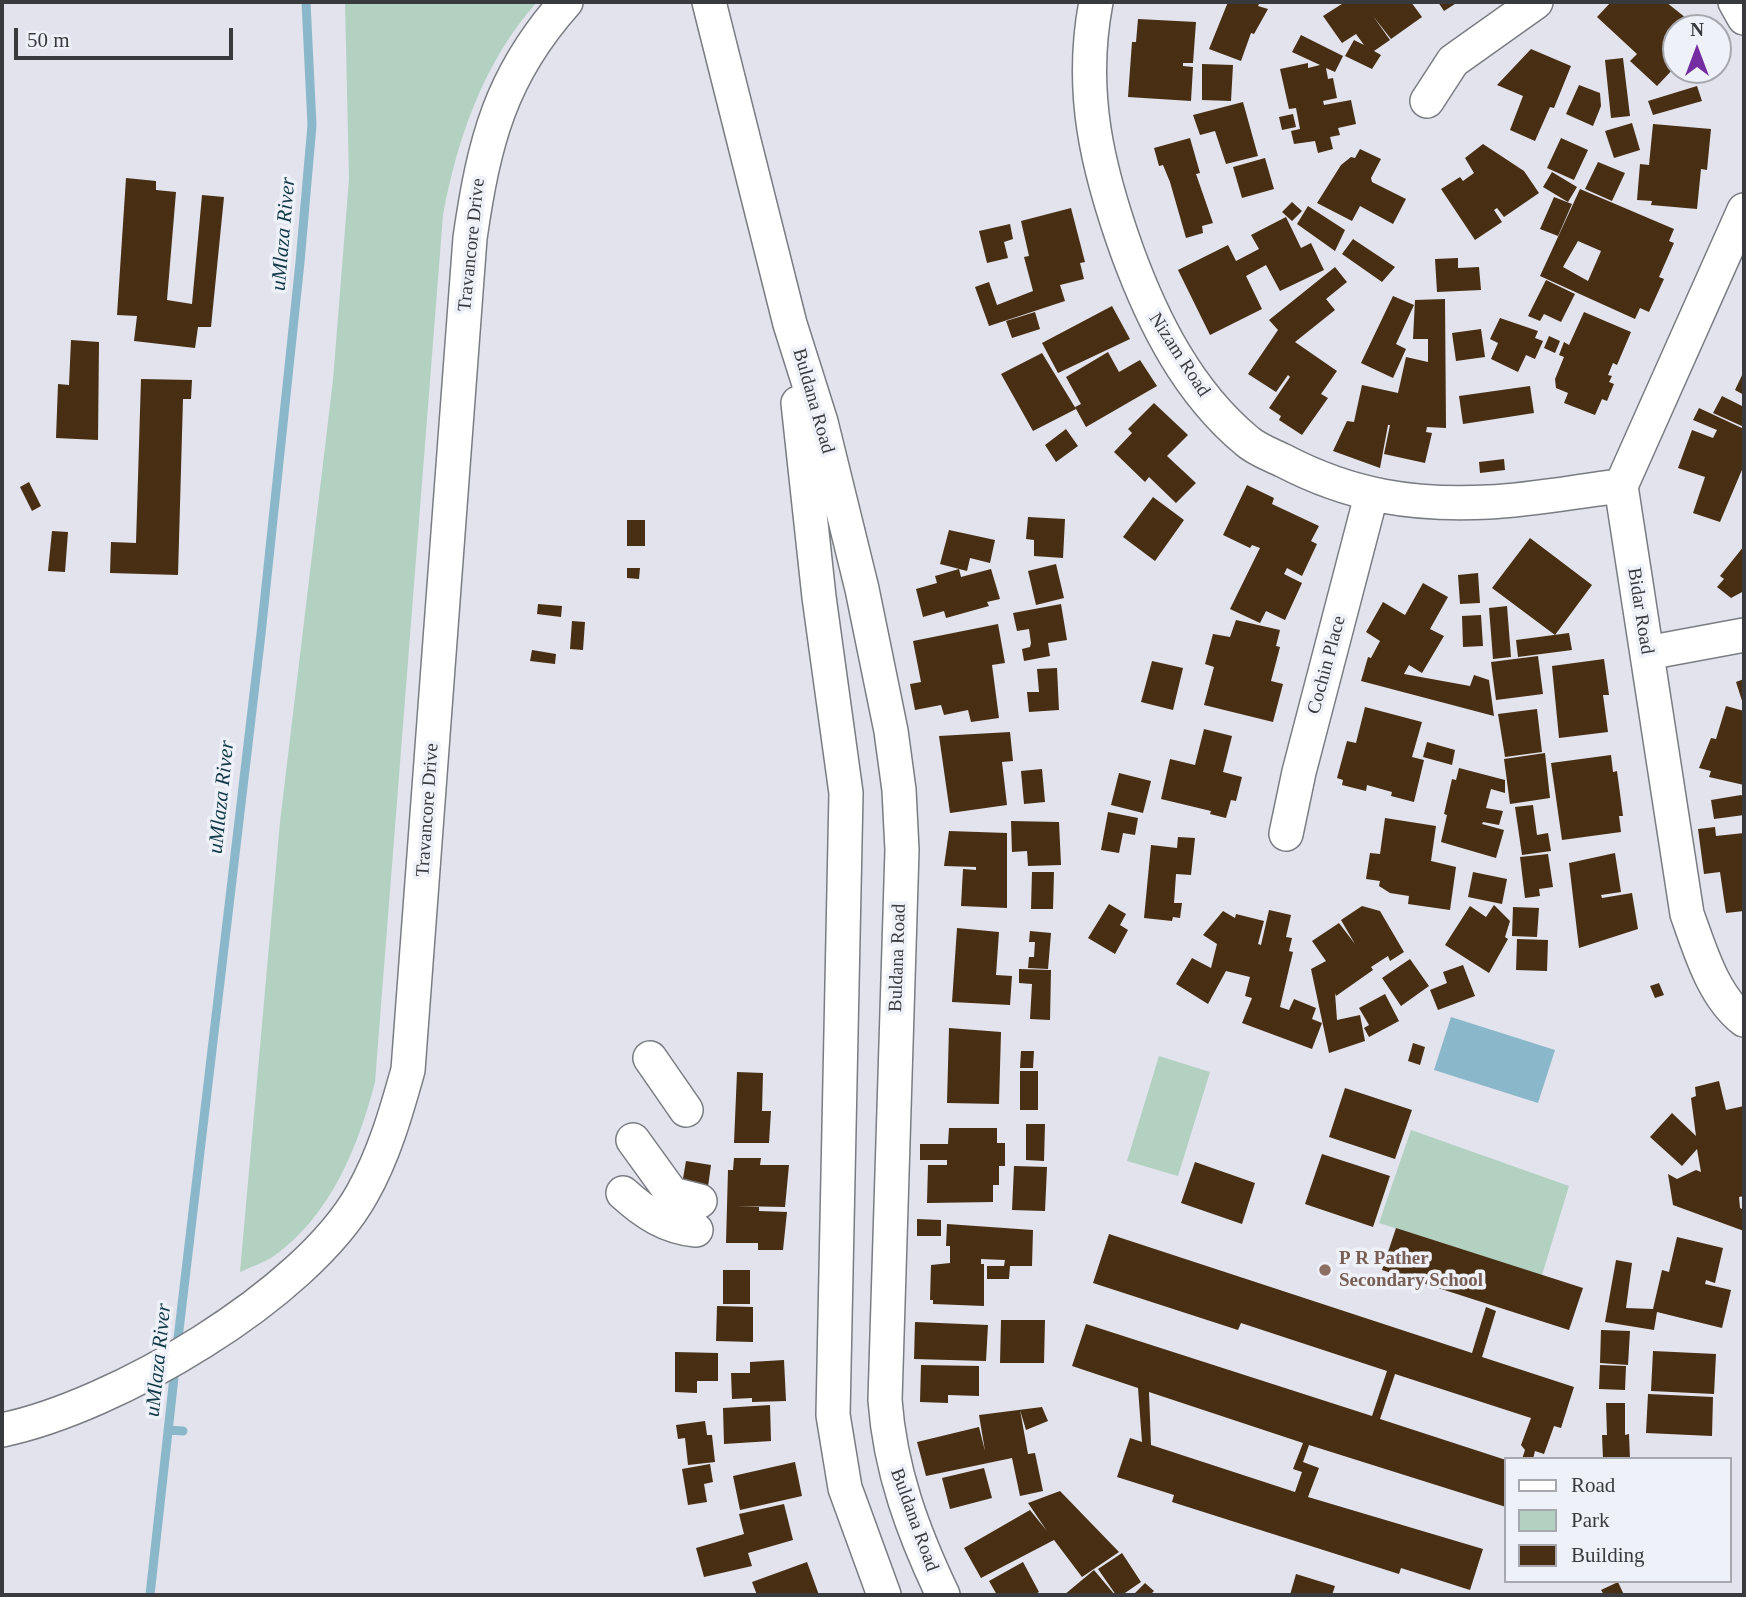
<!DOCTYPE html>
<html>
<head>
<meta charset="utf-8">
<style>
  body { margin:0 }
  #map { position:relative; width:1746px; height:1597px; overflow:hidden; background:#e2e3ec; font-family:Georgia,serif }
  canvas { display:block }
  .frame { position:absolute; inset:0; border:4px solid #393a3d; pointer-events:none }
  .legend { position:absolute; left:1504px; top:1457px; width:228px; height:126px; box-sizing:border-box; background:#eff1f9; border:2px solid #a6a8ae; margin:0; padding:9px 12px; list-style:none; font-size:21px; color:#393a3d }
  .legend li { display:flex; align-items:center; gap:14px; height:35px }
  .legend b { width:35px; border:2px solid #a6a8ae }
  .north { position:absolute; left:1662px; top:14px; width:70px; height:70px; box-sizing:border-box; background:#eff1f9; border:2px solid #a6a8ae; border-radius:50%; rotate:0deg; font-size:19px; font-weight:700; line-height:28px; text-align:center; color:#393a3d }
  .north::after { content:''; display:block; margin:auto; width:24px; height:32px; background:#742ea1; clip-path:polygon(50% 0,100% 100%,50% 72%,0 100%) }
  .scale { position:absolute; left:14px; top:28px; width:219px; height:32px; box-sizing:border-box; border:4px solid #393a3d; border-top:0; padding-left:9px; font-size:21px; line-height:24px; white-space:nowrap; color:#393a3d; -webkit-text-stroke:5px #eff1f9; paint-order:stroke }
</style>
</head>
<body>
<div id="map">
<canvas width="1746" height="1597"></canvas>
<div class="frame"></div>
<ul class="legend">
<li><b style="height:9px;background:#fff"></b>Road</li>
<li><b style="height:19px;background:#b2d1c1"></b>Park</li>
<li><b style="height:19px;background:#482e13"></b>Building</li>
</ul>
<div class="north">N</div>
<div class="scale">50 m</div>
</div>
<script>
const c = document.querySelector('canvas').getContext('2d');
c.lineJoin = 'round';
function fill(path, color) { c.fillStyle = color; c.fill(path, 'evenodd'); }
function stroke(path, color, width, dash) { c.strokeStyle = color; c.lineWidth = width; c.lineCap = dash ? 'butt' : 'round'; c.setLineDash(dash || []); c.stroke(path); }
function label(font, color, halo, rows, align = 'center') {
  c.font = font + ' Georgia,serif'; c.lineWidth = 7; c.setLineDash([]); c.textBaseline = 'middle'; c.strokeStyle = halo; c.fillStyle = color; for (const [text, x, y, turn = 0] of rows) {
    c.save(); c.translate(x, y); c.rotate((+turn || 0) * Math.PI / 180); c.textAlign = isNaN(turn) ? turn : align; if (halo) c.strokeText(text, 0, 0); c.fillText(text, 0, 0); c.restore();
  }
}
const green = new Path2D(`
  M345 2H537C484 61 457 139 443 215L375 1082C358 1147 331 1215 274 1256 264 1263 250 1267 240 1272L280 822 333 380 349 179Z
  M1159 1056 1210 1072 1178 1176 1127 1161Z
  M1411 1130 1569 1186 1542 1275 1379 1223Z`);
const water = new Path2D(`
  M1451 1017 1555 1050 1538 1103 1434 1070Z`);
const stream = new Path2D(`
  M177 1347 261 634 300 262 312 125 306 2
  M168 1430 183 1431
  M150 1595 175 1368`);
const building = new Path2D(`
  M1228 2H1260L1258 6 1268 9 1254 34 1251 33 1241 61 1209 49Z
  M1345 2H1411L1422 17 1391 39 1373 16 1390 40 1374 51 1381 55 1372 69 1345 56 1354 40 1364 45 1356 34 1342 43 1323 16Z
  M1438 2H1458L1444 11Z
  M1611 2H1666L1696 26 1676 28V66L1657 86 1630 61 1637 54 1597 17Z
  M1138 19 1196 22 1193 63H1183V66L1193 67 1191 101 1128 97 1132 42H1136Z
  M1301 35 1343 56 1335 72 1326 68 1328 79 1333 78 1337 98 1323 101 1324 105 1351 100 1356 124 1338 128 1340 135 1330 137 1333 149 1318 153 1315 141 1294 144 1291 131 1300 129 1296 108 1289 109 1280 69 1308 63V68L1320 65 1292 52Z
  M1531 49 1571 66 1554 108 1550 107 1535 141 1510 130 1523 96 1497 85Z
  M1623 58 1630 116 1611 118 1605 60Z
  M1202 64 1233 65 1231 101 1202 100Z
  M1579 85 1600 93 1601 106 1593 126 1566 114Z
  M1697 86 1702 101 1653 115 1648 101Z
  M1243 102 1258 156 1226 164 1215 131 1200 135 1193 115Z
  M1293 114 1296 127 1282 130 1279 117Z
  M1632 123 1640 150 1614 158 1605 131Z
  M1653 124 1711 129 1707 170 1701 169 1697 209 1651 205 1652 201 1637 200 1640 164 1649 165Z
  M1190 138 1200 173 1196 174 1213 223 1202 226 1203 233 1186 238 1170 182 1163 165 1159 166 1154 148Z
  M1561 138 1588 150 1574 180 1547 168Z
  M1483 144 1524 171 1539 193 1504 217 1497 208 1494 210 1502 222 1475 240 1441 189 1460 177 1463 181 1474 173 1465 158Z
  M1360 149 1381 159 1371 178 1372 182 1406 199 1393 224 1360 206 1352 221 1317 203 1341 165 1351 157 1355 158Z
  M1265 158 1274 189 1242 198 1233 167Z
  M1598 162 1625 173 1612 201 1585 189Z
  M1552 172 1577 187 1568 202 1543 187Z
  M126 178 156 181V190L176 192 167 300 192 304 202 195 224 197 211 327H198L195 348 134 341 137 316 117 315Z
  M1580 189 1674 229 1669 241 1674 243 1659 277 1664 279 1649 312 1640 308 1635 319 1540 276ZM1578 241 1601 251 1588 281 1563 267Z
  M1554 197 1572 204 1558 236 1540 229Z
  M1292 202 1302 211 1292 221 1282 212Z
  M1308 206 1345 230 1335 251 1297 224Z
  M1071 208 1085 262 1080 263 1084 279 1060 285 1065 301 989 326 975 287 989 282 997 305 1033 291 1024 257 1029 256 1021 221Z
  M1286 217 1301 248 1311 243 1324 270 1280 291 1266 265 1246 276 1262 309 1210 335 1178 270 1228 245 1236 261 1259 249 1251 235Z
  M1010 224 1013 239 1004 242 1008 258 987 263 979 231Z
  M1353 239 1395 267 1382 282 1342 254Z
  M1458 258V268L1479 267 1481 290 1437 292 1435 259Z
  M1335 267 1347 282 1326 299 1335 310 1295 342 1337 371 1321 394 1328 398 1302 435 1279 420 1281 416 1269 408 1290 377 1288 375 1276 392 1248 374 1278 330 1269 320Z
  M1546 280 1575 294 1561 322 1544 314 1540 321 1528 316Z
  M1393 296 1414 305 1396 344 1406 349 1393 378 1361 363Z
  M1445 299 1446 428 1427 427 1426 432 1432 433 1425 463 1384 454 1390 425H1388L1380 468 1333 451 1347 421 1354 422 1362 385 1398 393 1406 357 1428 362V339H1413L1415 300Z
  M1112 306 1130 339 1058 373 1042 343Z
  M1035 312 1040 329 1012 338 1006 321Z
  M1584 312 1631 332 1617 365 1613 363 1608 375 1612 376 1609 382 1614 384 1607 401 1602 399 1595 415 1564 403 1568 393 1556 388 1555 379 1564 357 1559 355 1564 342 1569 345Z
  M1500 318 1538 331 1535 338 1543 341 1535 359 1526 355 1518 372 1491 359 1498 343 1490 339Z
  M1481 329 1485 357 1456 361 1452 333Z
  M1549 336 1560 341 1555 353 1544 348Z
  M71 340 99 342 98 440 56 438 58 384 69 385Z
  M1108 352 1119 372 1140 360 1157 386 1086 427 1075 407 1081 404 1066 377Z
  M1042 353 1076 409 1033 431 1001 374Z
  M1744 371V395L1735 390Z
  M141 379 192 380 191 399H183L178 575 110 573 111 542 136 543Z
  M1530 386 1534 413 1463 424 1459 396Z
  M1722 396 1744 407V427L1713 413Z
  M1154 403 1188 435 1167 456 1196 483 1176 503 1149 477 1145 482 1114 452 1132 433 1128 429Z
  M1699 408 1744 429V465L1720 522 1693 513 1705 477 1678 468 1692 430 1713 438 1717 430 1693 420Z
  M1066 429 1078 446 1056 462 1045 445Z
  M1504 459 1505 470 1480 473 1479 462Z
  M29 482 41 506 32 511 20 487Z
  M1247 485 1274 498 1272 504 1319 526 1311 541 1317 544 1302 576 1287 568 1284 574 1302 583 1285 620 1266 611 1260 623 1230 609 1260 548 1252 545 1250 548 1223 535Z
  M1153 497 1184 520 1155 561 1123 537Z
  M1028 517 1065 519 1063 558 1034 556V540L1026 539Z
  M627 520H645V546H627Z
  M949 530 995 540 990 563 970 558 967 571 940 564Z
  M52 531 68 532 65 572 48 571Z
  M1530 538 1592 585 1555 635 1492 588Z
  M1744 546V591L1731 598 1717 587 1724 579 1720 576Z
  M1056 564 1064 598 1036 605 1028 571Z
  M627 568H640L639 579 627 578Z
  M959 569 961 577 991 569 1000 599 987 602 989 606 946 618 944 611 923 617 916 589 937 583 935 576Z
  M1478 573 1480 603 1460 604 1458 575Z
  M1423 583 1448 597 1430 629 1444 636 1422 673 1409 665 1404 674 1470 686 1474 675 1489 680 1494 716 1361 681 1368 657 1371 658 1380 641 1366 632 1383 602 1405 615Z
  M538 604 562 606 561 617 537 614Z
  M1061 604 1067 640 1048 643 1050 656 1024 661 1022 649 1030 647 1031 643 1029 629 1017 631 1013 613Z
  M1507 606 1511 657 1493 659 1489 608Z
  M1481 615 1483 646 1463 647 1462 616Z
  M1236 620 1280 630 1276 646 1280 647 1271 681 1283 684 1273 722 1204 705 1214 667 1205 664 1213 634 1230 637Z
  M572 621 585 622 583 650 570 649Z
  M998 624 1005 663 992 665 999 718 971 722 968 710 944 715 941 705 915 710 910 684 921 682 913 641Z
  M1569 633 1572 650 1518 657 1516 640Z
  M532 650 556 654 555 664 530 661Z
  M1538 656 1543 694 1496 700 1491 662Z
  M1604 659 1609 695H1603L1608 732 1559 738 1552 666Z
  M1152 661 1183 668 1173 710 1141 702Z
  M1057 668 1059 710 1029 712 1027 692H1039L1037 669Z
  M1744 679V707L1736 682Z
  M1726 706 1744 711V785L1709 777 1711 771 1699 768 1711 738 1716 739Z
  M1365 707 1422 722 1412 757 1424 760 1414 802 1391 796 1392 792 1367 785 1366 791 1342 785 1343 780 1337 778 1347 741 1356 743Z
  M1537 709 1542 752 1505 757 1498 714Z
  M1204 729 1232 736 1223 772 1242 777 1236 801 1231 800 1226 818 1210 814 1211 811 1161 799 1170 759 1195 765Z
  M1010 732 1013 761 1002 762 1007 805 950 813 939 736Z
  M1427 742 1455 750 1452 765 1423 757Z
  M1545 753 1550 798 1510 804 1504 759Z
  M1611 755 1613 772 1617 771 1623 816H1619L1621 832 1562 840 1551 763Z
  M1459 768 1505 780V793L1491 789 1486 808 1503 811 1499 825 1483 822 1482 824 1504 830 1496 858 1441 842 1447 815 1444 814 1452 779 1456 780Z
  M1042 769 1045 802 1024 804 1021 771Z
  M1119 773 1151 781 1143 813 1111 805Z
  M1741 795 1744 797V815L1714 819 1711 800Z
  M1533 805 1537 835 1548 833 1551 851 1522 855 1515 807Z
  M1108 812 1138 818 1135 835 1123 833 1119 853 1101 850Z
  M1385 818 1436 826 1431 861 1456 867 1450 910 1408 904 1409 896 1390 893 1379 886 1380 881 1366 879 1370 853 1380 854Z
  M1011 821 1059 822 1061 865 1028 866 1027 851 1012 852Z
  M1715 827 1716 836 1744 833V911L1726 913 1720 872 1704 874 1698 829Z
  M949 831 1007 833V908L961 906 963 869 976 870V867L944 866Z
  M1178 837 1195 838 1191 875 1176 874 1174 903H1182L1180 918 1173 917 1172 921 1144 918 1151 845 1177 848Z
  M1615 853 1621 892 1601 895 1602 898 1632 893 1638 929 1579 948 1569 863Z
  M1548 854 1553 887 1539 889 1540 896 1525 898 1520 857Z
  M1032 872H1054L1053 909H1031Z
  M1473 872 1507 879 1502 904 1468 897Z
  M1109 904 1126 914 1120 925 1128 930 1115 954 1088 938Z
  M1494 905 1510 921 1505 937 1508 939 1489 973 1445 945 1470 906 1486 917Z
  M1362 906 1380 911 1404 952 1390 961 1388 956 1371 967 1373 970 1336 996 1335 993 1337 1020 1360 1015 1365 1041 1329 1053 1311 969 1326 961 1312 941 1339 923 1355 944 1341 920Z
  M1513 907 1539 908 1537 937 1512 936Z
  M1269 910 1291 915 1286 937 1292 938 1289 951 1293 952 1280 1007 1289 1010 1294 999 1316 1008 1312 1019 1322 1023 1312 1049 1242 1023 1252 998 1245 996 1250 977 1226 971 1208 1004 1176 984 1192 958 1211 968 1217 944 1203 935 1223 911 1235 918 1236 914 1264 921 1258 944 1261 945Z
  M957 928 999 932 996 975 1012 976 1010 1005 952 1002Z
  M1030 931 1051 933 1048 969 1028 968 1029 957H1034L1035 942H1029Z
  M1517 939 1548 940 1547 971 1516 970Z
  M1410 959 1429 986 1401 1006 1382 978Z
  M1463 965 1475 996 1438 1010 1430 990 1447 983 1443 972Z
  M1019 969 1051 970 1050 1020 1030 1019 1032 984 1019 983Z
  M1659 983 1664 995 1655 998 1650 986Z
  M1385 994 1399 1021 1369 1037 1364 1028 1369 1025 1359 1008Z
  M949 1028 1001 1032 999 1104 947 1103Z
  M1413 1043 1425 1047 1420 1065 1408 1061Z
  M1021 1051H1034L1033 1068H1020Z
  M1020 1071H1038V1110H1020Z
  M737 1072 763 1073 762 1111H771L769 1143H734Z
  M1719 1081 1726 1110 1744 1106V1196L1739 1197 1740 1208 1744 1210V1231L1673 1205 1668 1174 1677 1179 1696 1170 1701 1172 1697 1149 1682 1166 1650 1137 1672 1113 1696 1136 1691 1098 1696 1096 1695 1087Z
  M1345 1088 1412 1110 1395 1159 1329 1137Z
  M1026 1124H1045L1044 1161 1026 1160Z
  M949 1128H997V1143H1005V1166H999V1185H993V1202L927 1203 928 1165H947V1160H920V1144H948Z
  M1322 1154 1390 1176 1373 1227 1305 1204Z
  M734 1158H761L760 1165H789L785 1207 736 1206 759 1207V1211L787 1212 783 1250H758V1243H726L728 1170H733Z
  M686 1161 711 1165 707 1194 681 1190Z
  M1195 1162 1255 1183 1242 1224 1181 1203Z
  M1014 1166 1047 1167 1045 1211 1012 1210Z
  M917 1219 941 1220V1236H917Z
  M947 1224 1033 1230 1032 1266H1010L1009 1279H987V1266H1004L1005 1260 981 1259V1264H984V1306L933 1304V1300H930L931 1265 950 1263V1246H946Z
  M1396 1228 1583 1288 1569 1330 1382 1270Z
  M1109 1234 1472 1353 1486 1307 1496 1311 1482 1357 1574 1387 1561 1428 1554 1426 1544 1454 1535 1451 1533 1459H1522L1525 1450 1521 1445 1531 1418 1395 1374 1380 1419 1506 1460V1507L1309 1445 1303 1462 1319 1468 1308 1497 1483 1549 1470 1590 1401 1568 1399 1574 1172 1502 1174 1495 1117 1477 1130 1438 1142 1442 1138 1388 1072 1366 1086 1324 1372 1416 1387 1371 1241 1323 1238 1330 1093 1283ZM1149 1392 1303 1443 1293 1469 1302 1472 1295 1492 1151 1445Z
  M1677 1237 1723 1248 1715 1283 1706 1280 1705 1284 1731 1290 1722 1328 1657 1312 1654 1330 1605 1322 1616 1260 1632 1263 1626 1308 1653 1309 1662 1270 1669 1272Z
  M723 1270H750V1304H723Z
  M717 1306 753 1307V1342L716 1341Z
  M1001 1320H1045L1044 1363H1000Z
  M915 1322 988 1325 986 1361 914 1359Z
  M1601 1330 1630 1331 1628 1365 1600 1363Z
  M1653 1351 1716 1354 1714 1394 1651 1391Z
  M675 1352 718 1353V1381H697V1393L675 1392Z
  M784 1360 786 1401 752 1402V1398L732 1399 731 1373H750V1362Z
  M921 1365 979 1366V1396L948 1395V1403L920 1402Z
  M1600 1365 1626 1366 1625 1390 1599 1389Z
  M1648 1394 1713 1397 1712 1436 1646 1433Z
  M1606 1403H1625V1435L1629 1434 1630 1459H1603L1602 1435H1607Z
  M770 1405 771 1441 724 1444 723 1408Z
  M1042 1407 1048 1421 1026 1430 1020 1410 1028 1454 1035 1453 1043 1491 1020 1496 1012 1458 926 1476 917 1442 979 1427 985 1451 979 1415Z
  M705 1421 707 1435H712L715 1462 688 1465 685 1438 678 1439 676 1425Z
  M795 1462 802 1496 740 1510 733 1476Z
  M710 1464 713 1482 704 1484 707 1502 688 1505 682 1469Z
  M984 1468 992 1498 950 1509 942 1478Z
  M1060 1491 1119 1552 1082 1577 1054 1540 981 1578 964 1548 1030 1510 1047 1531 1028 1503Z
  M784 1504 793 1540 748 1553 752 1566 704 1577 696 1548 744 1534 739 1514Z
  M1122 1553 1141 1582 1122 1595H1116L1098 1569Z
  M807 1562 819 1595H757L752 1582Z
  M1023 1562 1039 1592 1034 1595H997L989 1581Z
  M1094 1570 1115 1595H1064Z
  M1296 1574 1335 1586 1332 1595H1290Z
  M1618 1582 1624 1595H1604L1601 1590Z
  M1145 1583 1154 1591 1150 1595H1137L1135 1593Z`);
const minor = new Path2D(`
  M709 2 790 324 821 422 862 589 891 731 899 790 902 850 885 1400C890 1470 913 1532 943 1595
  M1096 2C1079 91 1097 167 1127 251 1153 322 1188 392 1247 441 1257 450 1272 455 1284 461 1351 496 1414 506 1489 502 1533 500 1577 491 1621 486
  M1735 2 1744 18
  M1427 101 1453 61 1536 2
  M1744 210 1621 486 1687 914C1700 950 1713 996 1744 1020
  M798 403 819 597 846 793 833 1415 845 1488 884 1595
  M1647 653 1744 635
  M1286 834 1299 772 1371 496
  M650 1058 686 1110
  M633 1140 672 1194 700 1201
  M623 1193C645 1213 666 1227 696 1230
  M2 1430C114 1407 305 1296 362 1194 384 1155 396 1113 408 1070L470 238C484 142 500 76 566 2`);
const markers = [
  [1325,1270,7,"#8d6e63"]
];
const streetNames = [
  ["Travancore Drive",472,245,-84],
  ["Nizam Road",1179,355,57],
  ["Buldana Road",813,401,74],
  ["Bidar Road",1640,611,81],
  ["Cochin Place",1327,665,-75],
  ["Travancore Drive",428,810,-86],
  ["Buldana Road",898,958,-88],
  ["Buldana Road",914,1520,70]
];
const educationNames = [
  ["P R Pather",1339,1259],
  ["Secondary School",1339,1281]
];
const waterNames = [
  ["uMlaza River",284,234,-85],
  ["uMlaza River",222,797,-84],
  ["uMlaza River",159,1360,-84]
];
fill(green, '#b2d1c1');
fill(water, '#8ab8ca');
stroke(stream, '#8ab8ca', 9);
fill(building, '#482e13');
stroke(minor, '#7a7c83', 36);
stroke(minor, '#fff', 33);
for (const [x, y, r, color] of markers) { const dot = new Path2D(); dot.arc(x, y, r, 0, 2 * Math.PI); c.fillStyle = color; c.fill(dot); stroke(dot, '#eff1f9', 2.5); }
label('19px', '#393a3d', '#eff1f9', streetNames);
label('bold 19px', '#785e54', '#eff1f9', educationNames, 'left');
label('italic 21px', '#0e3846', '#eff1f9', waterNames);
</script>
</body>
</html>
